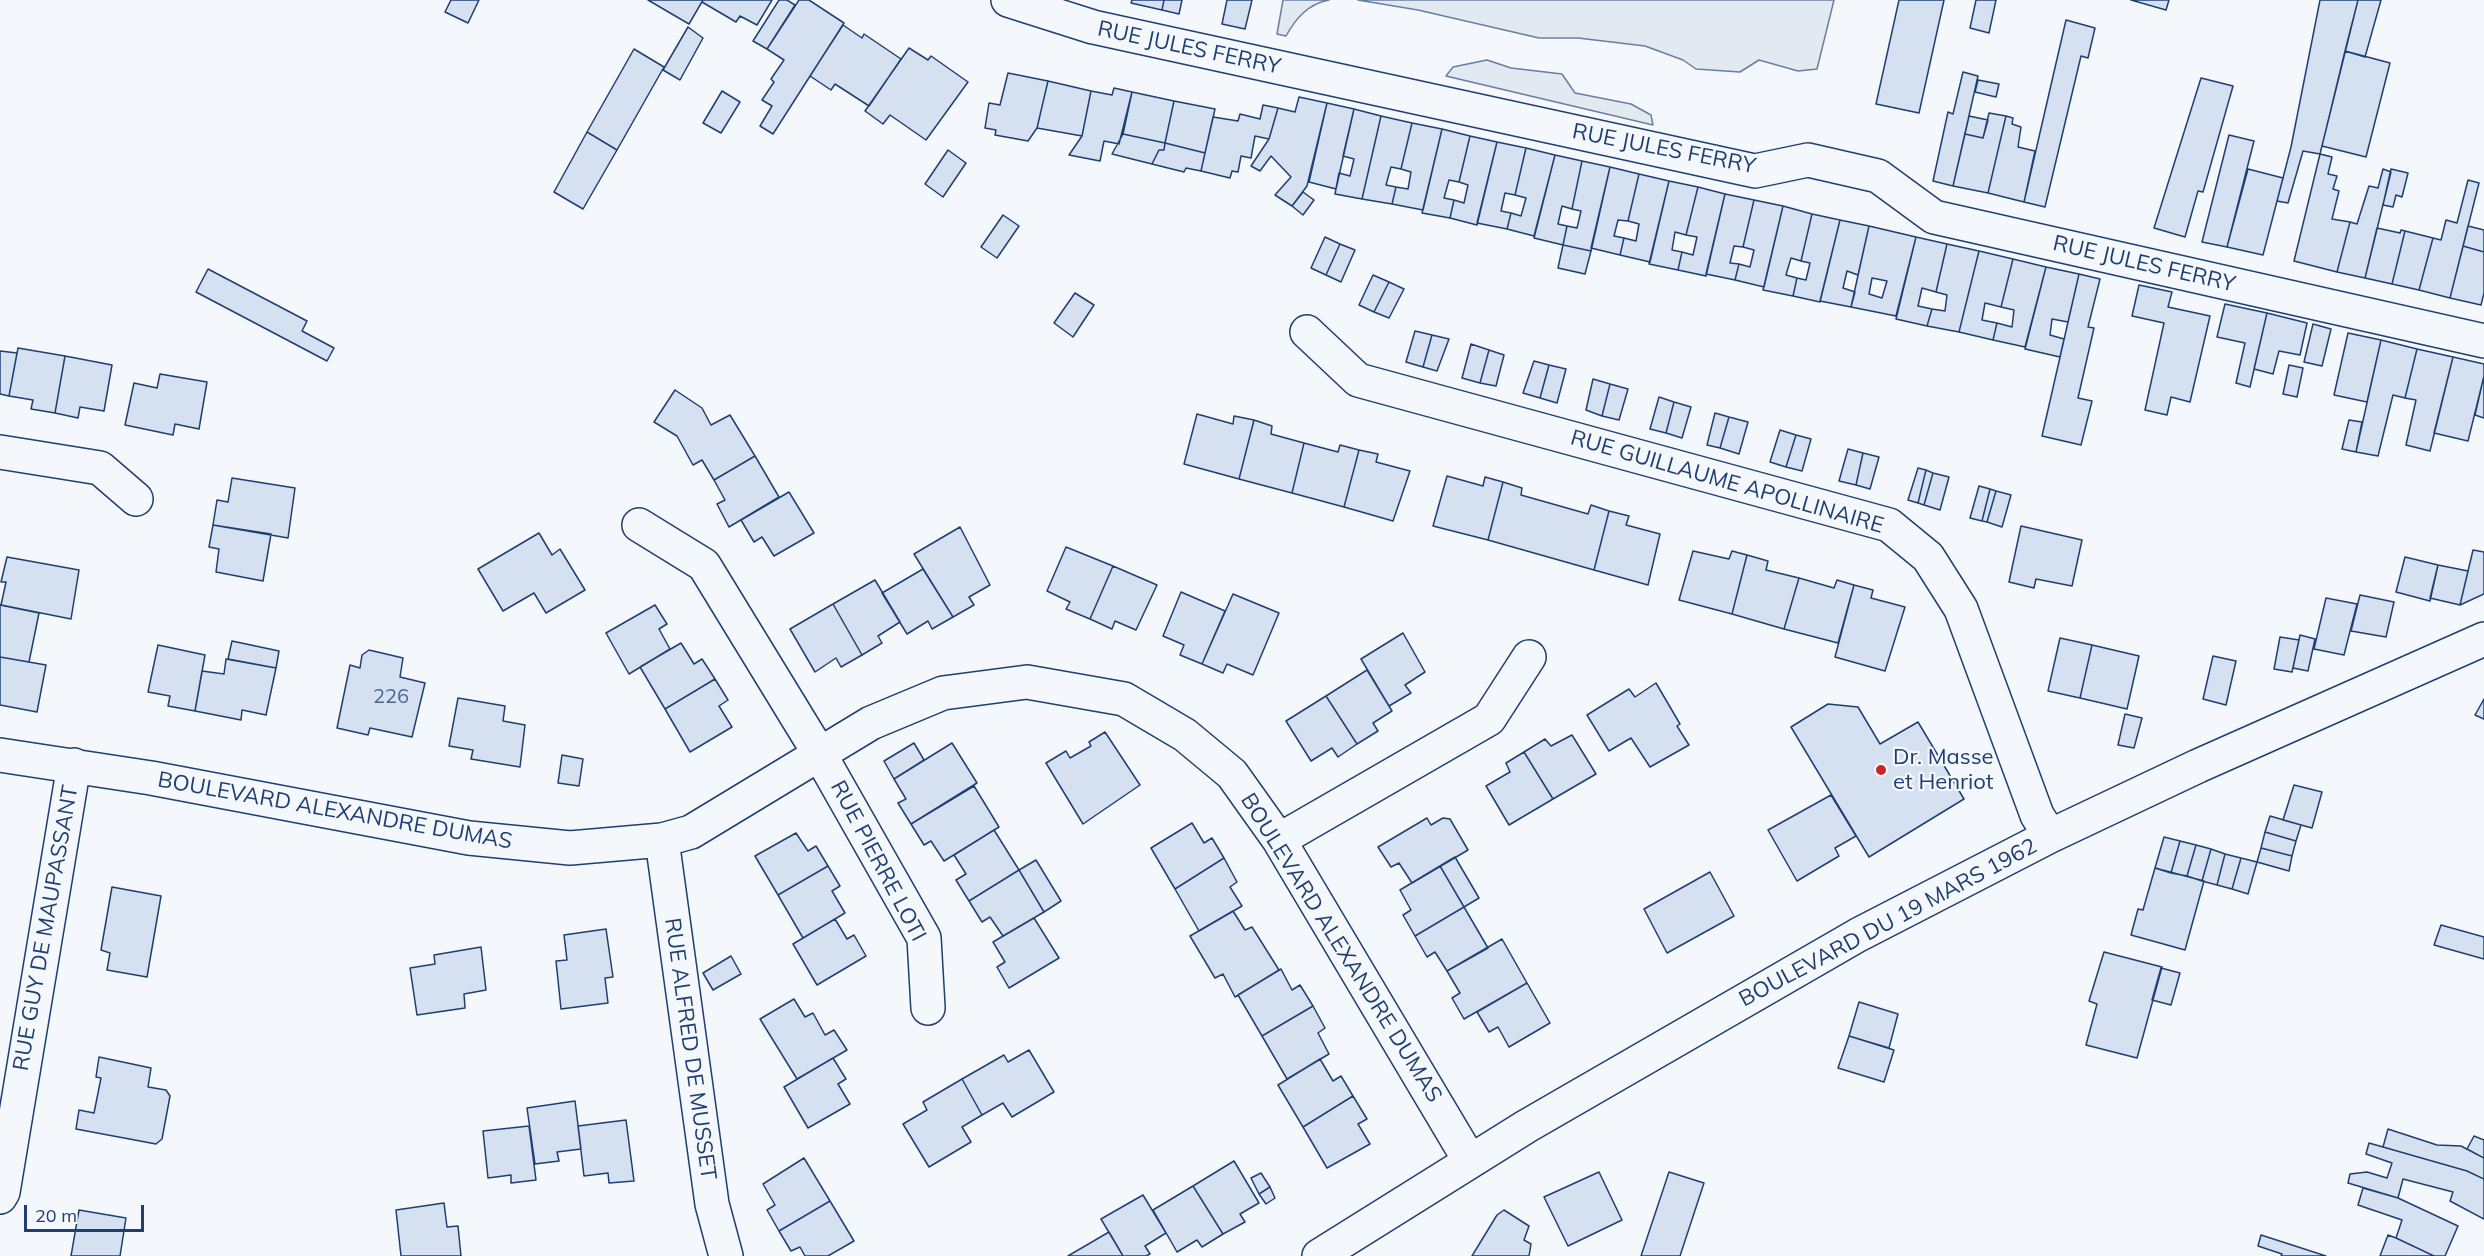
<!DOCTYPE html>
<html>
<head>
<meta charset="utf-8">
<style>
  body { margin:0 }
  #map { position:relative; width:2484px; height:1256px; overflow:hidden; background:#f4f7fb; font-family:Mulish,sans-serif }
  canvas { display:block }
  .scale { position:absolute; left:24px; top:1205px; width:120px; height:27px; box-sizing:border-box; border:3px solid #1d3f73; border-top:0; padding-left:8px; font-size:18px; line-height:21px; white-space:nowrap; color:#1d3f73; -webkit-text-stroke:4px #f4f7fb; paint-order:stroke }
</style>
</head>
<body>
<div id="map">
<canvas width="2484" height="1256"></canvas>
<div class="scale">20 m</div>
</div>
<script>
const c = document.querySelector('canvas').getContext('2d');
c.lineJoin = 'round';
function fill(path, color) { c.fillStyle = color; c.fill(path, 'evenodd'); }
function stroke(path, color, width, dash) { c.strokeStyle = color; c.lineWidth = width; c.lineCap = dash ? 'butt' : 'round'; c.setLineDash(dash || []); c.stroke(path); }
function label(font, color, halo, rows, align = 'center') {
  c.font = font + ' Mulish,sans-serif'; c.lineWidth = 4.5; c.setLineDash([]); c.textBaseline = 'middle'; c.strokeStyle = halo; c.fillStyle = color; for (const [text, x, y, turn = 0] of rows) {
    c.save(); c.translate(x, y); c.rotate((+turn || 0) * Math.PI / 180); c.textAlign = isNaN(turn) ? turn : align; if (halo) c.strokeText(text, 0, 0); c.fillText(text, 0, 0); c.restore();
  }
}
const green = new Path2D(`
  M1283 0H1329C1308 4 1296 18 1286 36L1277 34Z
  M1358 0H1834L1817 69 1798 71 1759 60 1740 72 1696 69 1683 60 1645 46 1578 38H1539L1418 10Z
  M1487 60 1511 68 1562 74 1575 93 1631 104 1651 115 1653 125 1446 76 1453 67Z`);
const building = new Path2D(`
  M451 0H479L468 23 445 12Z
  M648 0H703L689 24Z
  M703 0H772L757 25 740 16 736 22 702 2Z
  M779 0H787L795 5 767 49 753 41Z
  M799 0H809L844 23 773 134 760 126 772 106 762 100 774 82 771 79 784 60 767 49Z
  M1132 0H1164L1162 10 1131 3Z
  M1164 0H1182L1179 14 1162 10Z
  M1227 0H1252L1245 29 1222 24Z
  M1899 0H1944L1919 113 1876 104Z
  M1976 0H1996L1989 33 1970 28Z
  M2131 0H2169L2166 10Z
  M2320 0H2358L2320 154 2303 151 2288 203 2277 201 2291 147Z
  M2358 0H2381L2365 57 2345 51Z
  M2066 20 2095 28 2088 58 2081 56 2045 207 2024 202Z
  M843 25 862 38 864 34 901 59 869 106 835 84 831 90 810 76Z
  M688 27 703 38 680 80 663 70Z
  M909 48 928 60 931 56 968 82 926 140 890 115 883 124 865 111Z
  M634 49 664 67 617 150 587 132Z
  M2345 51 2390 63 2366 157 2322 146Z
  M1963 72 1978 76 1953 186 1933 181 1948 112 1953 114Z
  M1008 73 1048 81 1037 128 1028 141 995 135 996 130 985 128 989 103 1000 105Z
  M2201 78 2233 86 2203 192 2198 191 2185 237 2154 228Z
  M1978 80 1999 84 1996 97 1975 92Z
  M1048 81 1091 91 1082 136 1037 128Z
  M1114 88 1132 92 1119 144 1104 141 1100 161 1069 155 1082 136 1091 91 1112 95Z
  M722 91 740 102 721 133 703 123Z
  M1132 92 1174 101 1165 143 1123 134Z
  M1299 97 1327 103 1307 186 1292 206 1275 195 1291 177 1271 156 1260 171 1251 166 1269 139 1278 108 1295 112Z
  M1174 101 1215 109 1205 153 1165 143Z
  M1327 103 1354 109 1336 189 1309 182Z
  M1263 105 1278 108 1269 139 1255 136 1251 158 1241 156 1238 172 1232 171 1230 178 1201 171 1213 117 1238 121 1240 114 1260 119Z
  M1354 109 1381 116 1362 199 1335 194 1339 173 1350 176 1354 159 1343 156Z
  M1989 113 2006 116 1988 193 1953 186 1965 134 1983 138Z
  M1381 116 1412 123 1401 169 1391 167 1386 185 1396 187 1392 204 1362 199Z
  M1969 116 1988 120 1983 138 1965 134Z
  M2006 116 2013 118 2012 124 2021 127 2018 147 2035 151 2024 202 1988 193Z
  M1412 123 1442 129 1423 210 1392 204 1396 187 1408 189 1411 172 1401 169Z
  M1442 129 1470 136 1459 182 1449 180 1444 198 1454 200 1450 218 1422 213Z
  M587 132 617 150 583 209 554 192Z
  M1123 134 1165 143 1164 150H1159L1152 164 1112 154Z
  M2229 135 2254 141 2227 247 2202 242Z
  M1470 136 1497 142 1477 225 1450 218 1454 200 1464 203 1468 185 1459 182Z
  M1497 142 1526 148 1515 195 1505 193 1501 211 1511 213 1507 229 1477 223Z
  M1165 143 1205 153 1201 171 1186 168 1184 172 1152 164 1159 150H1164Z
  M1526 148 1555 155 1534 236 1507 229 1511 213 1521 216 1526 198 1515 195Z
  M948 150 966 163 943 197 925 184Z
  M2320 154 2332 157 2328 174 2337 176 2333 189 2339 191 2332 219 2350 222 2337 272 2294 261Z
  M1555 155 1582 161 1572 209 1562 206 1558 224 1567 226 1563 245 1534 238Z
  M1582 161 1610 167 1591 251 1563 245 1567 226 1577 228 1581 211 1572 209Z
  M1610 167 1639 174 1628 221 1618 220 1614 236 1624 238 1620 255 1591 248Z
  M2248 169 2283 178 2263 255 2227 247Z
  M2383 169 2391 172 2365 278 2337 272 2350 222 2357 224 2369 186 2378 188Z
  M2391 169 2408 173 2402 197 2396 195 2393 207 2383 205Z
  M1639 174 1669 181 1650 262 1620 255 1624 238 1636 241 1639 224 1628 221Z
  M2468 180 2479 183 2450 298 2419 290 2433 238 2441 240 2446 220 2457 223Z
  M1669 181 1698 187 1686 235 1675 232 1672 250 1682 252 1678 270 1649 264Z
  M1698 187 1725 194 1706 276 1678 270 1682 252 1693 255 1697 237 1686 235Z
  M1303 192 1314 200 1303 215 1292 206Z
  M1725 194 1754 200 1743 247 1734 246 1730 263 1739 264 1735 280 1706 274Z
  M1754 200 1783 206 1764 287 1735 280 1739 264 1750 267 1754 250 1743 247Z
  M1783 206 1812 214 1801 261 1791 258 1786 275 1797 278 1793 296 1763 290Z
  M1812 214 1840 220 1820 302 1793 296 1797 278 1806 280 1810 263 1801 261Z
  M1003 215 1019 226 997 258 981 247Z
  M1840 220 1869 226 1858 275 1847 271 1843 288 1855 292 1851 307 1820 301Z
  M1869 226 1916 237 1896 316 1851 307ZM1872 278 1887 281 1882 298 1869 294Z
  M2468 226 2484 230V252L2463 246Z
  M2377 228 2400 233 2401 230 2405 231 2392 284 2365 278Z
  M2405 231 2433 238 2419 290 2392 284Z
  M1325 237 1340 244 1326 275 1311 268Z
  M1916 237 1947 244 1936 292 1922 288 1918 306 1932 309 1927 326 1896 319Z
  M1340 244 1355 250 1341 282 1326 275Z
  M1947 244 1979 251 1959 332 1927 326 1932 309 1945 311 1947 295 1936 292Z
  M1563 245 1591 251 1585 274 1558 268Z
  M2463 246 2484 252V293L2481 305 2450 298Z
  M1979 251 2013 259 2001 307 1985 303 1982 320 1997 323 1993 340 1959 332Z
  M2013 259 2046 267 2025 347 1993 340 1997 323 2012 327 2014 310 2001 307Z
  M2046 267 2079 274 2068 322 2052 319 2050 335 2064 339 2060 357 2025 349Z
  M208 269 307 321 302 331 334 348 327 361 196 292Z
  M2079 274 2100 279 2088 327 2094 328 2078 398 2092 401 2081 445 2042 436Z
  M1373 275 1389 282 1374 312 1359 305Z
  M1389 282 1404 289 1389 318 1374 312Z
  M2139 285 2172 292 2168 307 2210 316 2190 402 2171 397 2167 415 2145 410 2164 323 2132 316Z
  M1075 293 1094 305 1073 337 1054 323Z
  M2225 304 2267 313 2250 387 2236 383 2245 343 2217 337Z
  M2267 313 2307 323 2300 355 2279 351 2273 374 2254 369Z
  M2313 324 2331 329 2322 366 2304 362Z
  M1415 331 1432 335 1423 367 1406 362Z
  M2348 333 2381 340 2367 402 2334 395Z
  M1432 335 1449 339 1437 371 1423 367Z
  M2381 340 2417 349 2405 398 2393 395 2378 456 2356 452Z
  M1471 344 1489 350 1480 383 1462 378Z
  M18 348 65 356 55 413 31 409 33 400 9 396Z
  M2417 349 2453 357 2430 451 2406 445 2416 400 2405 398Z
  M1489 350 1504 355 1496 386 1480 383Z
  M0 351 17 353 9 396 0 394Z
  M65 356 112 365 104 411 80 407 78 418 55 413Z
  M2453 357 2484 364V376L2468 441 2434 433Z
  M1534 361 1549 365 1540 398 1523 393Z
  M1549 365 1566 369 1557 403 1540 398Z
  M2289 365 2303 368 2297 397 2283 394Z
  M160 374 207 382 199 429 175 424 173 435 125 425 134 383 157 388Z
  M2484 376V418L2475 415Z
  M1593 379 1610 384 1602 416 1586 410Z
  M1610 384 1628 389 1619 420 1602 416Z
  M675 390 702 408 711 425 730 415 755 456 714 480 702 460 693 465 677 436 654 422Z
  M1659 397 1674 402 1666 433 1650 429Z
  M1674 402 1691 407 1682 438 1666 433Z
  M1715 413 1729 417 1720 448 1707 445Z
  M1197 414 1233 424 1234 416 1254 420 1239 479 1184 464Z
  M1729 417 1748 422 1739 454 1720 448Z
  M1254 420 1272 426 1271 434 1304 443 1292 493 1239 479Z
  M2349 420 2362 422 2356 452 2342 449Z
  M1780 430 1796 435 1786 467 1770 462Z
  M1796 435 1811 439 1802 471 1786 467Z
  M1304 443 1338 452 1340 445 1359 450 1344 507 1292 493Z
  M1848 449 1863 453 1856 485 1839 481Z
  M1359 450 1378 454 1376 462 1410 471 1393 521 1344 507Z
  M1863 453 1879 457 1870 489 1856 485Z
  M755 456 779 497 729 527 717 504 725 500 714 480Z
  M1918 468 1926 470 1918 503 1908 500Z
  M1926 470 1933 473 1924 505 1918 503Z
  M1933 473 1949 477 1940 510 1924 505Z
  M1447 476 1483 486 1485 477 1503 482 1488 540 1433 526Z
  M232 478 295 488 288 538 213 525 217 500 228 502Z
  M1503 482 1522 488 1521 495 1588 514 1591 505 1609 511 1594 570 1488 540Z
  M1979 486 1990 489 1982 521 1970 518Z
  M1990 489 1996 491 1987 522 1982 521Z
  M1996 491 2011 495 2002 527 1987 522Z
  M789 492 814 533 774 556 762 537 754 542 741 520Z
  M1609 511 1629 516 1626 525 1660 534 1648 585 1594 570Z
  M213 525 271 534 263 581 216 572 219 549 209 547Z
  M2021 526 2082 540 2072 586 2036 579 2034 588 2009 582Z
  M960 527 990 585 969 597 974 605 953 617 914 554Z
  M539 533 552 555 560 549 585 590 546 613 534 593 503 611 478 569Z
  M1066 547 1113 566 1090 619 1066 609 1070 602 1047 591Z
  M2473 550 2484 552V594L2460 605Z
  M1693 551 1729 559 1732 551 1747 555 1732 614 1679 600Z
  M1747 555 1768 561 1766 570 1799 578 1784 629 1732 614Z
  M7 557 79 570 71 619 1 605 6 582H1Z
  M2405 557 2438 565 2430 601 2396 592Z
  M2438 565 2468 571 2460 605 2430 598Z
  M1113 566 1157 585 1136 630 1115 621 1112 629 1090 619Z
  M923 569 953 617 932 629 928 621 907 634 882 593Z
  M1799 578 1834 588 1837 580 1854 585 1838 643 1784 629Z
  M875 580 900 622 878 636 882 643 862 655 833 604Z
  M1854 585 1873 590 1871 598 1905 607 1885 671 1835 657Z
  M1181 592 1225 611 1202 664 1180 655 1184 645 1163 636Z
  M1233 594 1279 613 1253 675 1227 664 1223 673 1202 664Z
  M2360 595 2394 602 2386 637 2351 631Z
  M2326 598 2357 604 2344 655 2314 649Z
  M833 604 862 655 841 667 836 658 815 672 790 629Z
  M0 605 39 613 29 662 0 657Z
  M655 605 667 624 659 629 670 649 629 674 606 633Z
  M1403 633 1425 672 1405 685 1411 693 1389 706 1361 659Z
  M2300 635 2315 639 2308 671 2293 668Z
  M2280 637 2299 640 2292 672 2274 669Z
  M2060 638 2092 645 2080 698 2048 691Z
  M232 641 279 651 276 668 228 659Z
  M681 643 694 664 702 659 715 679 665 709 640 667Z
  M158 645 205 655 195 711 168 706 170 696 148 692Z
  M2092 645 2139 656 2127 709 2080 698Z
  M369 650 403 658 400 677 425 683 412 737 370 728 368 735 337 728 350 665 360 668 362 655Z
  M2213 656 2236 661 2226 705 2203 699Z
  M0 657 46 665 37 712 0 705Z
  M226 659 276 668 266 715 242 710 241 720 195 711 202 671 224 674Z
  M1367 670 1392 711 1373 723 1378 731 1357 744 1326 696Z
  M715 679 728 700 719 706 732 727 690 752 665 709Z
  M1656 683 1680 724 1677 726 1689 745 1650 767 1631 738 1609 751 1587 715 1629 689 1635 697Z
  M1326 696 1357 744 1338 757 1332 748 1311 761 1286 721Z
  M458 698 505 706 503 721 525 725 520 767 471 759 473 750 449 746Z
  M2484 699V719L2475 715Z
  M1828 704 1858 707 1880 744 1918 722 1964 799 1869 857 1791 727Z
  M2125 714 2142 718 2134 748 2118 745Z
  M1105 732 1140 785 1083 824 1046 763 1066 751 1070 758 1091 746 1089 742Z
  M1572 735 1596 774 1553 799 1524 752 1545 739 1551 746Z
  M914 743 924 760 894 779 884 761Z
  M952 743 977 783 911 824 898 803 906 799 894 779Z
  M1524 752 1553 799 1509 825 1486 786 1510 772 1506 763Z
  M562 755 583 759 579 786 558 783Z
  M2294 785 2322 792 2312 828 2283 820Z
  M974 786 999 827 944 861 931 841 924 845 911 824Z
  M1831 795 1856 836 1835 848 1839 856 1797 881 1768 830Z
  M2270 816 2301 825 2296 841 2265 832Z
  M1427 818 1431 825 1443 818 1450 819 1468 850 1412 883 1399 863 1391 867 1378 847Z
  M1192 823 1204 843 1212 838 1224 858 1175 889 1151 848Z
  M994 830 1019 870 969 901 956 880 966 874 954 855Z
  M2265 832 2296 841 2292 856 2261 848Z
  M796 833 808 851 816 846 828 866 778 895 755 856Z
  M2164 837 2180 841 2171 873 2155 868Z
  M2180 841 2196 845 2187 876 2171 873Z
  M2196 845 2211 849 2202 881 2187 876Z
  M2261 848 2292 856 2289 871 2257 862Z
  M2211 849 2225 854 2217 885 2202 881Z
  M2225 854 2241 858 2232 889 2217 885Z
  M1455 857 1479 898 1464 907 1440 866Z
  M1224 858 1237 882 1230 887 1242 906 1199 931 1175 889Z
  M2241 858 2257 862 2248 894 2232 889Z
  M1036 860 1061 901 1044 912 1019 870Z
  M828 866 840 886 832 891 845 913 803 938 778 895Z
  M1440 866 1464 907 1415 936 1403 915 1411 910 1400 890Z
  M2155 868 2204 881 2185 950 2131 935 2138 909 2143 910Z
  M1019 870 1044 912 1003 936 990 917 982 922 969 901Z
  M1710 872 1734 916 1667 953 1644 909Z
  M112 887 161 896 147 977 107 970 110 953 101 950Z
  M1464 907 1488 948 1447 971 1435 952 1427 957 1415 936Z
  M1233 911 1245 930 1252 927 1279 970 1235 997 1223 974 1215 978 1190 936Z
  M1034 918 1059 958 1009 988 997 967 1005 962 993 942Z
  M835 919 847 939 854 935 866 956 817 985 793 944Z
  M2441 925 2484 937V959L2434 945Z
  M606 929 613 977 605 978 608 1003 561 1009 556 961 567 960 564 935Z
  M1502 939 1527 983 1464 1019 1452 998 1460 993 1447 971Z
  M481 947 486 990 464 994 465 1008 417 1015 410 968 435 964 434 955Z
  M2104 952 2162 967 2137 1058 2086 1045 2097 1004 2089 1001Z
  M731 956 741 974 713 990 703 973Z
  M2161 968 2180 973 2171 1005 2152 1000Z
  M1281 969 1292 990 1300 985 1313 1006 1262 1036 1238 995Z
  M1527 983 1550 1023 1509 1047 1498 1027 1489 1032 1477 1012Z
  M794 999 805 1017 813 1013 825 1035 834 1030 847 1050 797 1079 760 1019Z
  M1859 1002 1898 1014 1889 1048 1849 1036Z
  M1313 1006 1325 1028 1318 1033 1329 1054 1287 1079 1262 1036Z
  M1849 1036 1894 1050 1884 1082 1838 1068Z
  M1029 1050 1054 1092 1012 1117 1003 1103 982 1115 962 1079 1004 1055 1008 1062Z
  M99 1057 151 1068 148 1087 166 1090 170 1096 162 1139 156 1144 76 1129 79 1110 94 1113 101 1078 96 1077Z
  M833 1058 846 1079 838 1084 850 1104 808 1128 784 1087Z
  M1320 1059 1333 1081 1341 1076 1353 1096 1303 1127 1278 1085Z
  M962 1079 982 1115 962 1127 971 1142 929 1167 903 1124 927 1110 923 1102Z
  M1353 1096 1367 1119 1358 1124 1370 1144 1327 1168 1303 1127Z
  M575 1101 581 1149 557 1152 559 1161 535 1164 527 1108Z
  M626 1120 634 1181 609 1183 608 1173 584 1176 578 1126Z
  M529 1126 536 1180 511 1183V1175L488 1178 483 1131Z
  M2388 1129 2437 1145 2461 1146 2484 1158V1179L2467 1171 2383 1147Z
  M2474 1136 2484 1140V1158L2467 1149Z
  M2369 1143 2467 1171 2484 1179V1219L2450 1201 2453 1192 2403 1179 2398 1198 2348 1183 2350 1174 2367 1172 2387 1178 2392 1163 2366 1154Z
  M804 1158 830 1201 779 1231 767 1210 775 1205 763 1184Z
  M1234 1161 1259 1203 1240 1214 1245 1222 1223 1234 1193 1186Z
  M1599 1172 1622 1220 1568 1246 1544 1197Z
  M1669 1172 1704 1183 1680 1256H1641Z
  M1261 1173 1270 1187 1259 1194 1251 1178Z
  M1193 1186 1223 1234 1202 1247 1197 1240 1177 1252 1153 1210Z
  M1270 1187 1275 1198 1266 1204 1259 1194Z
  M2363 1188 2398 1198 2458 1226 2445 1256H2434L2396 1238 2402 1220 2358 1205Z
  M1143 1195 1166 1233 1145 1246 1150 1254 1146 1256H1123L1101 1219Z
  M830 1201 854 1241 828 1256H805L800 1247 791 1251 779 1231Z
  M444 1203 447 1227 458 1226 461 1256H401L396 1210Z
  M79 1210 126 1218 120 1256H71Z
  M1504 1210 1529 1226 1524 1240 1531 1244 1529 1256H1472L1497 1215Z
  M1109 1232 1123 1256H1068Z
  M2261 1235 2326 1256H2281L2282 1254 2258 1246Z
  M2388 1235 2396 1238 2434 1256H2380Z`);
const street = new Path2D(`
  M1307 332 1358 380 1889 525 1928 557 1961 609 2037 815 2050 836
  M0 452 100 468 136 499
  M639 525 704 565 819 753 924 938 928 1008
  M0 755 151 778 469 838 570 848 662 840 691 832 871 723 943 693 1027 682 1124 699 1185 735 1232 774 1279 840 1470 1161
  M662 840 712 1204 726 1256
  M1279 840 1489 719 1529 657
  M0 1197 3 1192 74 765
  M1319 1256 1527 1126 1858 935 2050 836 2198 766 2484 639`);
const secondary = new Path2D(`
  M1008 0 1093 27 1755 171 1808 160 1878 176 1934 217 2484 341`);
const markers = [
  [1881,770,6,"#c62828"]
];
const numberNames = [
  ["226",391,697]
];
const streetNames = [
  ["RUE JULES FERRY",1189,48,12],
  ["RUE JULES FERRY",1664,149,11],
  ["RUE JULES FERRY",2144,264,13],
  ["RUE GUILLAUME APOLLINAIRE",1727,482,16],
  ["BOULEVARD ALEXANDRE DUMAS",335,811,10],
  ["RUE PIERRE LOTI",878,861,62],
  ["BOULEVARD DU 19 MARS 1962",1888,923,-28],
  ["RUE GUY DE MAUPASSANT",46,928,-80],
  ["BOULEVARD ALEXANDRE DUMAS",1341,948,58],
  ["RUE ALFRED DE MUSSET",690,1049,82]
];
const poiNames = [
  ["Dr. Masse",1893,757],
  ["et Henriot",1893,782]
];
fill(green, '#e3e9f0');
stroke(green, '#687fa3', 1.5);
fill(building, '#d5e0f0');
stroke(building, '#1d3f73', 1.5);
stroke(street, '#1d3f73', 36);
stroke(secondary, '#1d3f73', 36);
stroke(street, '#f4f7fb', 33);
stroke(secondary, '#f4f7fb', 33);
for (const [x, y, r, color] of markers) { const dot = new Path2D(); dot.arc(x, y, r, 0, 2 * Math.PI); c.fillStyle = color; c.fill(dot); stroke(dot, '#f4f7fb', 2); }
label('20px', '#4b6792', null, numberNames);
label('22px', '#1d3f73', '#f4f7fb', streetNames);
label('22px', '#1d3f73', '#f4f7fb', poiNames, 'left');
</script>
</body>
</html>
